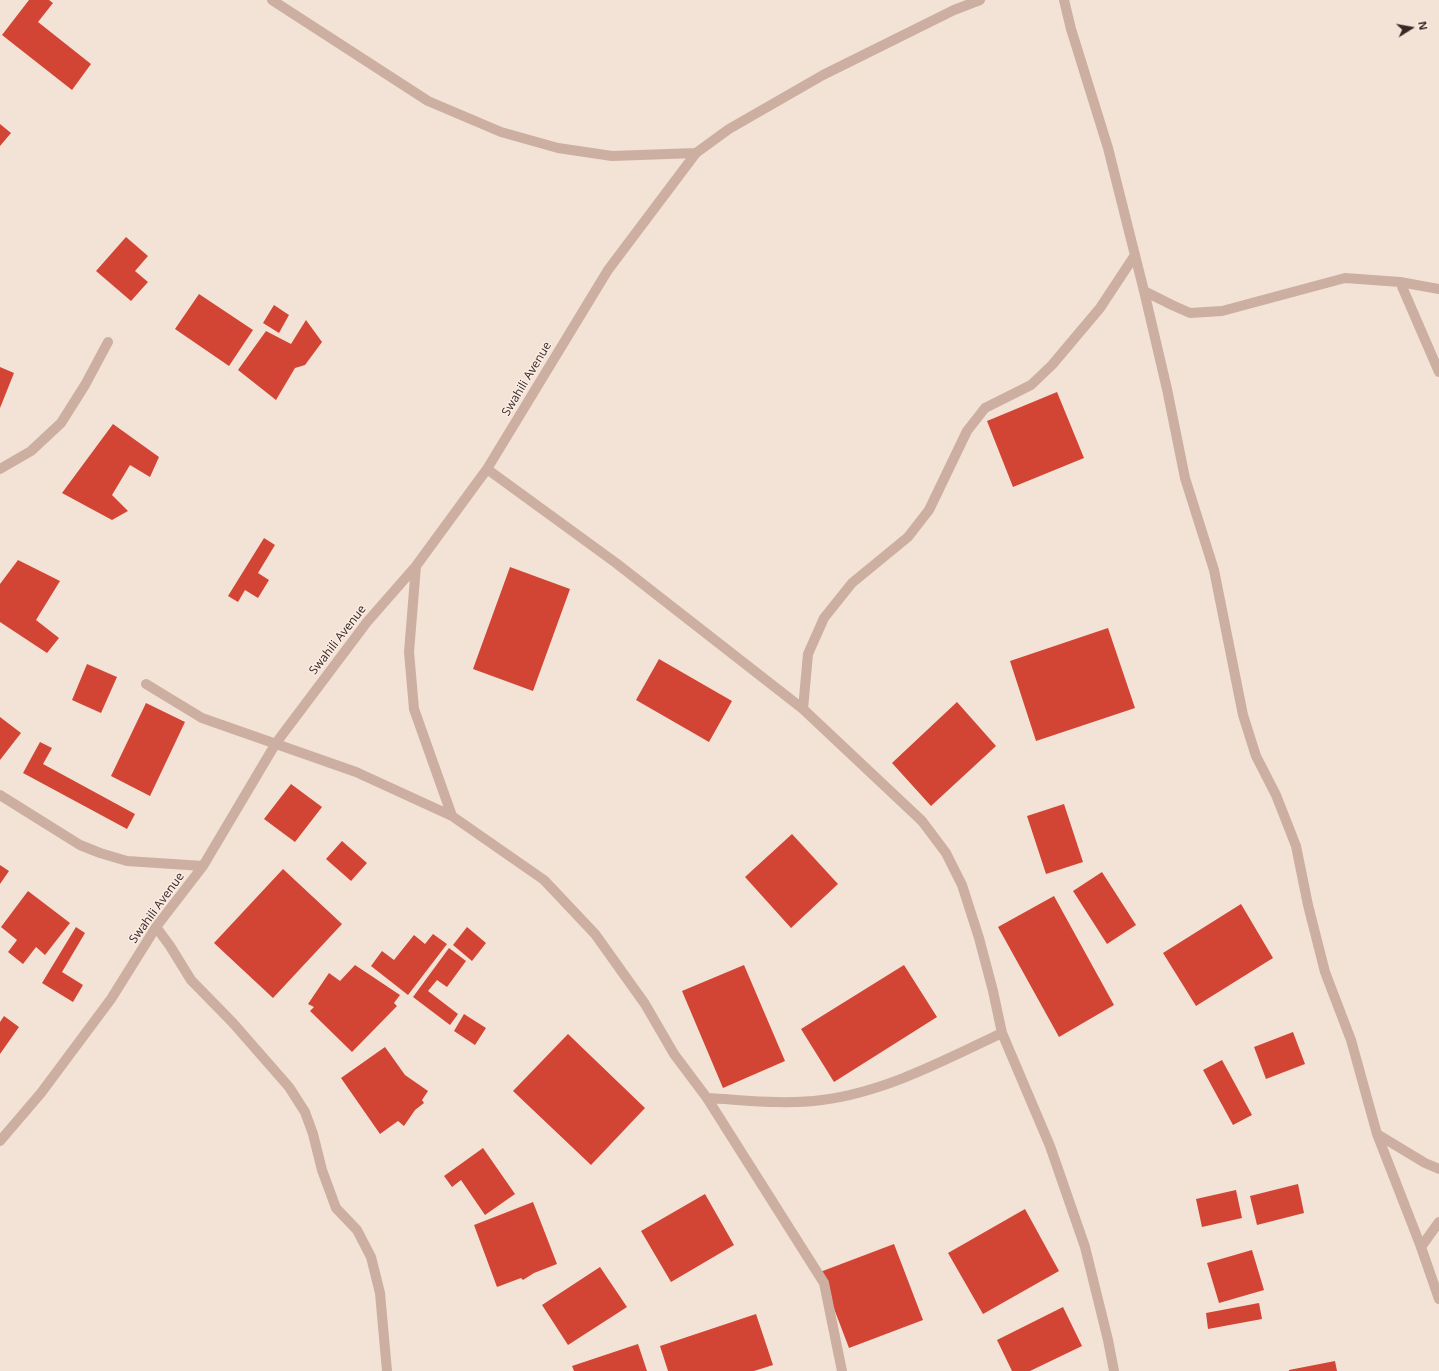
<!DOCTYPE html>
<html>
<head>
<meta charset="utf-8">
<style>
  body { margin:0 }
  #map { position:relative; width:1439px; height:1371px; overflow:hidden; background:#f3e2d6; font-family:"Open Sans",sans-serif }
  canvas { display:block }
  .north { position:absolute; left:1391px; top:8px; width:40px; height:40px; -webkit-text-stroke:3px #fbece3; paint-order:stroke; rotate:79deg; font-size:11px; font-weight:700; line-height:16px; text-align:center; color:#362825 }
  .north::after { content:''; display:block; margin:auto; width:14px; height:18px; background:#362825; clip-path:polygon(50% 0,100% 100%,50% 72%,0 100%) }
</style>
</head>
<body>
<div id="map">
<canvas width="1439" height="1371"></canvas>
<div class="north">N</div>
</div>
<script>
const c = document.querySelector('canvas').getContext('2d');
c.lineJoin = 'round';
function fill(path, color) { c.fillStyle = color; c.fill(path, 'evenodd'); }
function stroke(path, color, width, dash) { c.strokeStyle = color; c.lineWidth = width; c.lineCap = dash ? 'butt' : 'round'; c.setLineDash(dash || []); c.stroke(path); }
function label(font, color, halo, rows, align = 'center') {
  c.font = font + ' "Open Sans",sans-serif'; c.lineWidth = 3; c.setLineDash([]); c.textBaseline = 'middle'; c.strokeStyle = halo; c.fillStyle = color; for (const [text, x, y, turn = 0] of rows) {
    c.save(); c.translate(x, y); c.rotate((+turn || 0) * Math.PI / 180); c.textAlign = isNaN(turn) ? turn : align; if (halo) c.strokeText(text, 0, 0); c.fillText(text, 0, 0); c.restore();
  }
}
const building = new Path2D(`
  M29 0H49L53 3 38 22 91 64 72 90 2 35Z
  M0 124 11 133 0 146Z
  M126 237 148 256 135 271 148 282 131 301 96 271Z
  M199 294 253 330 229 366 175 329Z
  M274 305 289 315 279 333 263 323Z
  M306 320 322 342 305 365 295 368 276 400 238 370 266 331 291 344Z
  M0 367 14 373 0 408Z
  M1057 392 1084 458 1013 487 987 421Z
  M113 424 159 457 150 477 130 465 112 495 128 511 112 520 62 493Z
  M264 538 275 545 258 573 269 580 258 598 245 590 238 602 228 596Z
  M18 560 60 581 36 620 59 638 47 653 0 622V584Z
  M510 567 570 589 533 691 473 669Z
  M1108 628 1135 708 1036 741 1010 661Z
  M659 659 732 701 709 742 636 700Z
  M87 664 117 677 101 713 72 700Z
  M957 702 996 746 931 806 892 763Z
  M146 703 185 722 150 796 111 776Z
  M0 717 21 733 0 760Z
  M40 742 52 748 43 764 135 814 127 829 23 773Z
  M291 784 322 807 295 842 264 819Z
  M1064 804 1083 862 1046 874 1027 816Z
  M792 834 838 884 791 928 745 877Z
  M342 841 367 863 351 881 326 859Z
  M0 865 9 871 0 884Z
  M283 869 342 924 273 998 214 943Z
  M1102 872 1136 925 1107 944 1073 891Z
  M28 891 70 923 45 955 36 947 23 964 8 952 17 940 1 927Z
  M1054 896 1114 1005 1059 1037 998 927Z
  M1241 904 1273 958 1196 1006 1163 953Z
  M76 927 85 933 62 972 83 985 73 1002 42 983Z
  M467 927 486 943 472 961 453 945Z
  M433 934 447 944 408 995 371 966 382 951 394 960 414 935 425 944Z
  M449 948 466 961 447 987 437 980 428 991 458 1014 450 1025 413 997Z
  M355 965 400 995 394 1003 397 1006 352 1052 310 1011 314 1007 308 1004 329 973 340 981Z
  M744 965 785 1061 723 1088 682 991Z
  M904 965 937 1017 834 1082 801 1029Z
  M464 1014 486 1028 475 1045 454 1031Z
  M4 1016 19 1027 0 1054V1022Z
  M1293 1032 1305 1064 1266 1079 1254 1047Z
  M568 1034 645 1108 591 1165 513 1091Z
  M385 1047 405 1075 428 1091 422 1100 424 1103 415 1110 404 1126 398 1121 380 1134 341 1078Z
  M1222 1060 1252 1115 1233 1125 1203 1070Z
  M483 1148 515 1194 485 1215 461 1180 452 1187 444 1176Z
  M1298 1184 1304 1213 1257 1225 1250 1196Z
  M1236 1190 1242 1218 1202 1227 1196 1199Z
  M705 1194 734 1245 671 1282 641 1231Z
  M533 1202 557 1264 534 1273 523 1280 521 1278 497 1287 474 1225Z
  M1025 1209 1059 1271 983 1314 948 1253Z
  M894 1244 923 1320 849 1348 820 1272Z
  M1252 1250 1264 1290 1219 1303 1207 1263Z
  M600 1267 627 1307 568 1345 542 1305Z
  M1259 1303 1262 1319 1208 1329 1206 1313Z
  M1063 1307 1082 1346 1030 1371H1012L997 1340Z
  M756 1314 773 1365 754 1371H668L660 1346Z
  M638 1344 647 1371H574L572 1366Z
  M1335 1361 1337 1371H1289V1370Z`);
const minor = new Path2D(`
  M1064 0 1071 29 1108 148 1144 291 1167 389 1185 478 1214 570 1243 715 1256 756 1276 795 1296 846 1308 905 1325 972 1351 1040 1377 1134 1421 1247 1439 1299
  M1400 282 1439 372
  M1144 291 1172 305 1190 313 1222 311 1345 278 1400 282 1439 289
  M0 469 31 451 61 423 85 385 108 342
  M487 469 616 563 803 709 922 821 946 853 962 885 979 938 993 991 1002 1033 1050 1146 1085 1247 1108 1340 1114 1371
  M416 566 409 652 414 709 452 816
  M146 684 202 718 356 772 452 816 544 880 595 934 645 1004 674 1054 707 1098 824 1283 842 1371
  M803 709 808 654 824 618 852 583 908 537 929 510 967 431 985 408 1031 385 1052 365 1100 308 1135 255
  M0 795 80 845 100 853 127 861 203 866
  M156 927 170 946 191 980 233 1023 289 1087 305 1112 313 1134 322 1170 336 1208 357 1230 371 1257 380 1293 387 1371
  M707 1098C745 1100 784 1105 822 1100 885 1092 945 1060 1002 1033
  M1377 1134 1425 1163 1439 1169
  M0 1141 41 1093 111 999 156 927 203 866 276 743 367 622 416 566 487 469 608 270 696 153
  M1421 1247 1439 1222`);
const tertiary = new Path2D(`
  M272 0 428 101 501 132 558 148 612 156 696 153 729 129 823 75 954 10 980 0`);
const streetNames = [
  ["Swahili Avenue",527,379,-59],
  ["Swahili Avenue",338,640,-52],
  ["Swahili Avenue",157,908,-54]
];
fill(building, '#d24535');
stroke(minor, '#ccafa1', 10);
stroke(tertiary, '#ccafa1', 10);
label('12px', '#362825', '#fbece3', streetNames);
</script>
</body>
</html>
